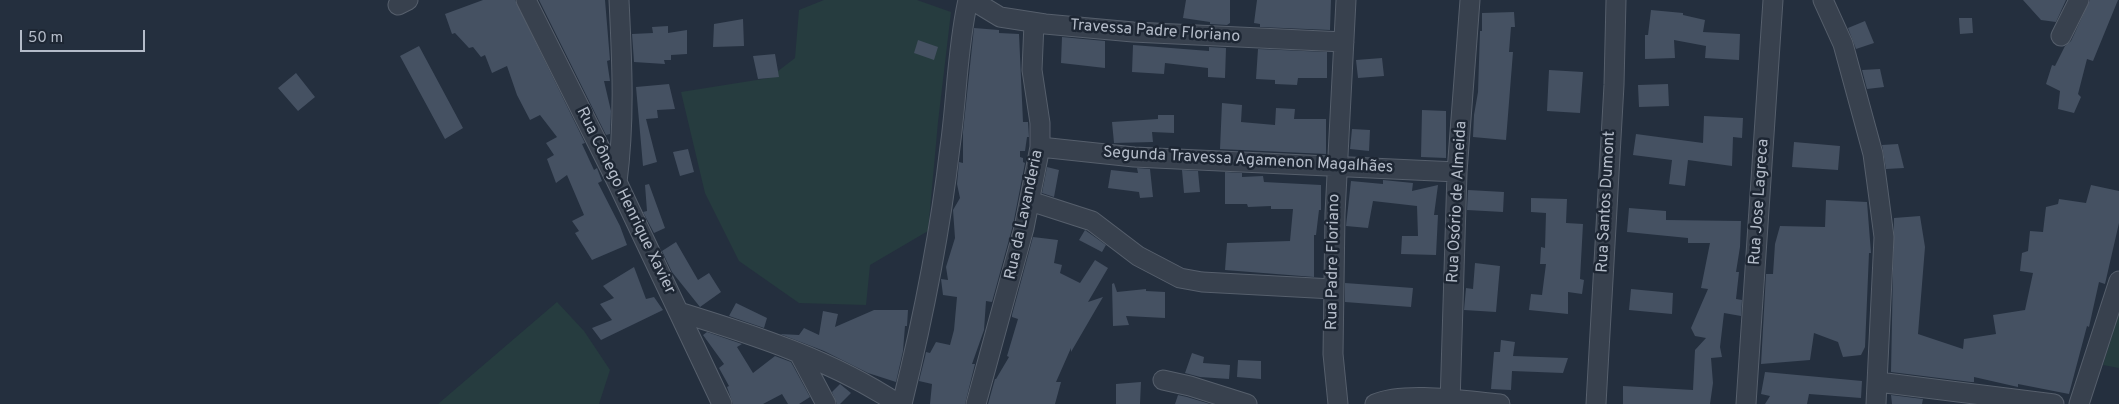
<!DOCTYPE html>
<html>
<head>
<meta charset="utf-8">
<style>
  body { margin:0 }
  #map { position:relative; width:2119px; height:404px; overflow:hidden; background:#242f3e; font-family:Overpass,sans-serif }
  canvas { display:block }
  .scale { position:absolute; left:20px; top:30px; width:125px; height:22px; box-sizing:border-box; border:2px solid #b4bcc9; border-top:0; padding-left:6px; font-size:15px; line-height:18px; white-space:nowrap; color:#b4bcc9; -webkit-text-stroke:4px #1d2633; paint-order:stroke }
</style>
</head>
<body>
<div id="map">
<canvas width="2119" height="404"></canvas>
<div class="scale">50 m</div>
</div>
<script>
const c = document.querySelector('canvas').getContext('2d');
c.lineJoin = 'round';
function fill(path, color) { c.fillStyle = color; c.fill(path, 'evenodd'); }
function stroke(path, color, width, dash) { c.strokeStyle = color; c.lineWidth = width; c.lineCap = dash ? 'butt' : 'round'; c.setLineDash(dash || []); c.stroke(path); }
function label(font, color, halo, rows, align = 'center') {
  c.font = font + ' Overpass,sans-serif'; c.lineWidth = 5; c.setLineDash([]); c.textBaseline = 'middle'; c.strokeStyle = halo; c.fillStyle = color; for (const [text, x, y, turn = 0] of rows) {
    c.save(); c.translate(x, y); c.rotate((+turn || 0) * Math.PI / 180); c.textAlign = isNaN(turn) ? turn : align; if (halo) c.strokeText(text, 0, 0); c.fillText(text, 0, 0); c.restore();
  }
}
const green = new Path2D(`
  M824 0H917L951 12 938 122 928 231 870 265 866 305 799 303 739 261 705 193 681 92 769 78 795 58 799 10Z
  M557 302 584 331 610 370 599 404H438Z
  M2119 313V368L2103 365Z`);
const building = new Path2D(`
  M483 0H515L585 143 582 144 594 170 597 168 602 181 598 183 620 226 627 245 592 260 575 233 579 231 572 221 584 215 567 175 556 183 547 159 554 155 546 143 557 137 540 115 530 120 517 95 507 66 492 73 485 55 481 57 473 47 469 48 455 33 452 34 445 14Z
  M539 0H605L610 60 607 61 610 81H604L611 111 610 134 606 135Z
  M1186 0H1230V23L1227 25 1210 24V22L1183 18Z
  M1257 0H1331L1330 30 1260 27V24L1254 23Z
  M2023 0H2066L2056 22 2041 20Z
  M2090 0H2118L2093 61 2087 59 2078 94 2081 97 2074 113 2058 109 2060 91 2046 84 2052 65 2055 66 2065 46 2071 41Z
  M1651 10 1683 13V15L1705 20 1703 32 1740 34 1739 60 1705 58 1706 46 1674 40 1675 58 1645 59V35H1648Z
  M1514 12 1515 27H1511L1509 52H1513L1506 140 1473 137 1474 115 1478 92 1480 31H1482V13Z
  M1959 18H1972L1973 33 1960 34Z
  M743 19 744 46 713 47 714 24Z
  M1865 21 1874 43 1856 49 1848 28Z
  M668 26V33L687 30V54L671 55V60H664L665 64 634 62 632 34 653 33 652 27Z
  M974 28 999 30V33L1019 34 1023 122H1028L1029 137H1027L1025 151H1020V157L1023 158V162L1025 163 1013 225 992 302 986 301 984 330 972 364H975L965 404H930L932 384 919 381 925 357 926 352 930 353 936 342 950 345 954 330 957 297 943 295 941 279 948 280 946 267 955 238 953 210 960 198 957 184 959 162 963 163V132Z
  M1062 37 1105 41V68L1061 63Z
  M918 40 938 47 934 60 914 53Z
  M1133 45 1209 51V47L1226 48 1225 78 1208 77V68L1165 63 1164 74 1132 72Z
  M419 46 463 128 445 139 400 56Z
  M1258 49 1327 52V78H1298L1297 85 1275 84V80L1256 79Z
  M775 54 779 77 758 79 753 56Z
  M1382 58 1384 76 1358 78 1356 60Z
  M1880 69 1884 87 1867 89 1862 70Z
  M1549 70 1583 72 1580 113 1547 111Z
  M296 73 315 97 298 111 278 88Z
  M669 84 675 109 657 110 658 118 646 119 657 162 643 166 636 87Z
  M1668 84 1669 106 1639 107 1638 85Z
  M1222 103 1242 105 1241 122 1275 125 1276 108 1295 109 1294 119H1326V154L1220 149Z
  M1422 110 1446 111V158L1421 157Z
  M1158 115H1174V133L1152 132 1153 142 1114 143 1112 122 1158 119Z
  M1704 116 1743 118 1742 138 1733 137 1732 166 1688 160 1685 186 1669 184 1672 160 1633 155 1636 134 1703 143Z
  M1352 129 1370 130 1369 151 1350 149Z
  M1794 142 1840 146 1838 170 1792 167Z
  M1898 144 1904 168 1886 169 1882 145Z
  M688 149 694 172 680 176 673 152Z
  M1047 167 1059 170 1054 197 1042 193Z
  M1137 168 1150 169 1153 197 1140 198 1139 192 1108 188 1111 170 1138 173Z
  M1182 170 1198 171 1200 192 1184 193Z
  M1225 172 1242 173V177L1263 176 1264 182 1321 185V210H1319L1316 235H1314V277L1225 270 1227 243 1290 241 1293 209H1271V206L1248 207 1247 204H1225Z
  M1383 180 1413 183 1412 191 1438 185 1434 215H1438L1436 255 1401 254 1402 236H1418L1417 206 1373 201 1368 228 1346 226 1351 181 1383 184Z
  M649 184 665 228 654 233 643 212 647 211 645 185Z
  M2091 185 2119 191V223L2105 284 2099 282 2089 327 2087 326 2069 394 2018 384V387L1974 377V382H1971L1891 372 1894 218 1920 216 1925 247 1918 334 1963 349 1964 339 1996 334 1993 315 2025 310 2033 273 2020 271 2022 253 2028 251 2030 231 2043 232 2046 207 2058 204 2059 199 2086 203Z
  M1468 190 1504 192 1503 212 1467 210Z
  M1531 198 1567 199 1566 223 1583 224 1580 279 1584 280 1582 294 1568 292V314L1529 310 1531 294 1542 295 1546 264H1540L1541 247 1545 248 1546 213 1531 212Z
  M1826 200 1867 202 1871 253H1869L1865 347 1861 355 1843 357 1838 342 1814 333 1810 360 1761 364 1766 274H1773L1775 244 1780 226 1825 227Z
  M1629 208 1666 211V220L1741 221 1740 247 1736 272H1739L1736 299 1742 300 1741 316 1724 313 1720 347 1722 357 1711 358 1713 383 1710 404H1623V386L1693 390 1695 350 1706 338 1695 336 1691 328 1708 289 1701 288 1710 243H1688V238L1627 232Z
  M1085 230 1106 245 1102 252 1079 240Z
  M1033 237 1058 240 1054 263 1062 265 1060 273 1080 283 1095 260 1108 268 1088 302 1103 297 1071 352V348L1056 382H1061L1055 404H988L995 379H996L1009 357 1007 356 1018 319 1012 317V315Z
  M676 242 698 280 709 273 721 292 700 307 672 272 662 251Z
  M1475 263 1500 266 1496 312 1464 310 1466 288 1473 289Z
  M634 267 646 299 654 297 663 310 601 340 592 328 612 320 600 304 614 298 603 286Z
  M1114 283 1117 292 1146 289V291L1165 292V318L1126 316 1129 325 1113 326 1112 284Z
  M1345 283 1413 288 1411 307 1345 302Z
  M1631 289 1673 293 1672 314 1629 310Z
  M736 303 767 318 764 328 729 316Z
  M874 310H908L907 326H905L903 351 896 382 868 373 824 351 780 334 799 335 804 328 819 335 823 311 838 314 835 327Z
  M707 332 742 344 737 347 753 373 775 356 791 362 810 397 799 404H788L782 394 763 404H733L727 387 729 386 719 368 724 364 703 335Z
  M1501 340 1515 342 1513 356 1568 358 1563 373 1512 371 1511 390 1491 389 1494 352H1500Z
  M1192 353 1204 357 1203 363 1230 365 1229 379 1200 377 1185 373Z
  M1238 360 1261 361V379L1237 377Z
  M1765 372 1862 381 1861 398 1809 394 1807 404H1765L1770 396 1761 394Z
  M1141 382 1140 404H1116V384Z
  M840 384 851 393 840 404H837L832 392Z
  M1178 395 1187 397 1210 404H1175Z
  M1891 395 1923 399 1922 404H1892Z`);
const minor = new Path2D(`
  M526 0 617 182 722 404
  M972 0 1000 17 1045 24 1133 32 1344 42
  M1823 0 1843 44 1873 154 1878 191 1884 237 1876 404
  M398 5 408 0
  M2061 36 2079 0
  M1040 147 1134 157 1457 172
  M617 182C625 121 622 61 619 0
  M1030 201 1092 221 1138 256 1180 278 1202 282 1333 289
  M679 312C754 335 832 360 898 404
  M800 355 826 404
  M1163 380 1190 386 1247 404
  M1878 382 2054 404
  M902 404C923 319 940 234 950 147 957 98 957 49 968 0
  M976 404 1024 228 1040 147V123L1032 70 1034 23
  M1338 404 1333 354 1335 214 1346 0
  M1375 404C1405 391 1466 401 1500 404
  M1450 404 1457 172 1470 0
  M1596 404 1614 85 1616 0
  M1746 404 1773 0
  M2079 404 2119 281`);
const streetNames = [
  ["Travessa Padre Floriano",1155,32,4],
  ["Segunda Travessa Agamenon Magalhães",1248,161,3],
  ["Rua Cônego Henrique Xavier",625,201,64],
  ["Rua Osório de Almeida",1458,202,-87],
  ["Rua Santos Dumont",1607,202,-87],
  ["Rua Jose Lagreca",1760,202,-86],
  ["Rua da Lavanderia",1025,215,-78],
  ["Rua Padre Floriano",1334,262,-89]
];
fill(green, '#263c3f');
fill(building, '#455162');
stroke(minor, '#565f6c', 21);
stroke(minor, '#38414e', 19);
label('16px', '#b4bcc9', '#1d2633', streetNames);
</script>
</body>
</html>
